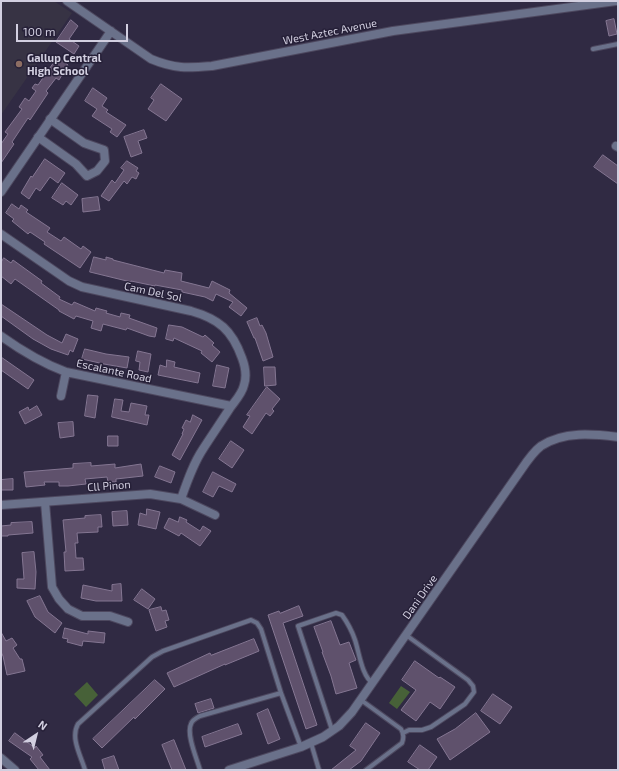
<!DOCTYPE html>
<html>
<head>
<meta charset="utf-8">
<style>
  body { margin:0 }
  #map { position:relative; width:619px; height:771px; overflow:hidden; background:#302a43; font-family:"Exo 2",sans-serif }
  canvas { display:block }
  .frame { position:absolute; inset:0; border:2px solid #d2cfe0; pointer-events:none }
  .north { position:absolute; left:16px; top:715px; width:40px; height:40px; -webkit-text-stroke:3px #262038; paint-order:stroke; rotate:35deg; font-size:11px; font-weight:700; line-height:16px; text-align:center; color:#d2cfe0 }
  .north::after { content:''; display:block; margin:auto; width:14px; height:18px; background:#d2cfe0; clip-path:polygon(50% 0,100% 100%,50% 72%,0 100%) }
  .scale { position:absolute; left:16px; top:24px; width:112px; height:18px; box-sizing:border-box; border:2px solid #d2cfe0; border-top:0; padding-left:5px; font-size:12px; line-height:14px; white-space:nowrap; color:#d2cfe0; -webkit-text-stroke:3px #262038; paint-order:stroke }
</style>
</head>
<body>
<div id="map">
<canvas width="619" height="771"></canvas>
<div class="frame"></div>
<div class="north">N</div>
<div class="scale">100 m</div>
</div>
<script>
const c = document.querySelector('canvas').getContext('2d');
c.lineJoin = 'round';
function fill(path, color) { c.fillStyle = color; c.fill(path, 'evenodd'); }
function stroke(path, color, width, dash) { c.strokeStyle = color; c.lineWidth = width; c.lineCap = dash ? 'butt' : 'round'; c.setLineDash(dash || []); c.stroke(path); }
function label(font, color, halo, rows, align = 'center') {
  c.font = font + ' "Exo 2",sans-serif'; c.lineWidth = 3; c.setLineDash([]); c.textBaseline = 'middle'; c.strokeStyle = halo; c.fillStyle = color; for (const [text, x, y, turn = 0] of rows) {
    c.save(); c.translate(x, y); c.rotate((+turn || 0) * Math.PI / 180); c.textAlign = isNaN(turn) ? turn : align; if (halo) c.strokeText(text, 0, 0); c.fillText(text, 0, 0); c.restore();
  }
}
const education = new Path2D(`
  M1 1H54L72 13 1 115Z`);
const green = new Path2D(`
  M87 682 98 695 86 707 74 694Z
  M401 686 410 692 397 709 389 703Z`);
const building = new Path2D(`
  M614 19 617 34 609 36 606 21Z
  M71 20 78 26 69 39 79 46 74 54 56 42Z
  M60 59 68 65 59 80 56 78 46 91 48 93 30 120 28 118 12 142 14 144 1 163V144L8 134 5 132 22 109 19 107 25 98 29 101 36 91 32 88 35 84 38 85 54 62 57 64Z
  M161 84 182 99 166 121 148 109 154 100 151 98Z
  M93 88 107 98 102 106 108 110 106 112 126 125 117 137 110 132 112 129 92 116 97 109 85 101Z
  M144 130 147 138 138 141 142 153 131 157 124 137Z
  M603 155 618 166V184L594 167Z
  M45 159 65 173 58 183 50 177 40 191 36 188 29 199 21 193 31 176 32 177Z
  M127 161 138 168 136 171 139 173 136 179 132 177 127 184 124 181 109 201 101 196 112 180 115 183 124 170 121 168Z
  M62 183 78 195 71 205 66 201 63 205 52 198Z
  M98 197 100 210 83 212 82 199Z
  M12 204 19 209 21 205 28 210 26 212 50 228 47 232 61 241 64 237 81 249 83 246 91 252 80 268 44 244 45 242 30 232 28 234 12 221 14 219 6 213Z
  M94 257 106 260V257L113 259V260L164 273 165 270 182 273 181 281 209 288 212 281 230 290 229 293 247 308 241 316 229 307 233 302 216 294 213 301 205 297 182 292V290L155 285V286L131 281V282L90 272Z
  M4 258 11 263 13 260 42 281 41 283 60 297 59 299 72 305 74 302 95 311 96 308 107 311 106 313 120 317 121 313 130 315 129 318 157 328 155 337 149 336 127 328 126 330 103 324 101 331 91 328 93 321 76 316 74 319 59 311V310L15 279 11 284 1 276V263Z
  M1 304 47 335 62 343 66 334 78 339 73 352 70 350 68 355 51 349 33 339 1 316Z
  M257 318 260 326 262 325 266 333 273 357 263 361 255 338H254L247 322Z
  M169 325 182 327 203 337 205 335 214 343 212 345 220 352 212 362 201 353 202 351 174 338 173 341 166 339Z
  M85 349 106 354 129 357 127 368 104 364 82 359Z
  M138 351 151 354 148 372 139 370 140 362 136 361Z
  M1 357 34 380 28 389 1 370Z
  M167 360 175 362 174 367 200 373 198 383 158 375 160 365 166 367Z
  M217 365 229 368 225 388 213 386Z
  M264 367H275L276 385 265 386Z
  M267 387 280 399 272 409 274 411 270 416 266 413 252 434 243 427 250 416 247 415Z
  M88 395 98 396 95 418 85 416Z
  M115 399 123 400 121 411 129 412 131 403 147 406 145 415H149L147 425 112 417Z
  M37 406 42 415 25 424 19 412 28 407 29 410Z
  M193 415 202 420 180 460 172 455 183 434H182L184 429 182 428 186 420 190 422Z
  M73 422 74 436 60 438 58 423Z
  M108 436H118V446H108Z
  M231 441 244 450 232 468 219 459Z
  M91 463V466L115 464V468L141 464 143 476 116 479V482H108L107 477 85 479 86 484 68 486H59V482H44L45 485 26 487 24 472 73 468V464Z
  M160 466 175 472 171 483 155 477Z
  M213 472 236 484 232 492 219 486 213 497 203 492Z
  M13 479V490H1V480Z
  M147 509 160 512 156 529 138 525 140 513 146 515Z
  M127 511 128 525 113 526 112 512Z
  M101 515 102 527H98V532L77 533 78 543H75L76 558H83L84 570 65 571 64 552H66L63 520 85 518V516Z
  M180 517 187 520 186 522 200 531 203 526 211 531 200 546 181 533 179 536 164 528 169 518 178 522Z
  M32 522 33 533 8 535V536H1V526L11 525V523Z
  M34 552 36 572 35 589 17 588V579H24L22 553Z
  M121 584 122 601H96L81 598 83 585 112 591V585Z
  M142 589 155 599 148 609 134 600Z
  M40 596 48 612 62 623 55 633 35 617 27 601Z
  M299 606 303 616 283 623 317 725 306 729 268 615 279 611 280 613Z
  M161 607 162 611 166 610 169 620 165 621 167 627 156 631 149 610Z
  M331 621 340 645 349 642 356 660 349 663 357 688 336 694 331 676 322 652H323L314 627Z
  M65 628 88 634V631L105 633 104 643 83 641 82 646 67 642 68 639 63 638Z
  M1 632 6 641 12 638 17 645 13 648 20 659H22L25 671 7 675 3 656 1 652Z
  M254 639 259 651 225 665V664L174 687 167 673 210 653 211 655Z
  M415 661 439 678 440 677 455 687 440 709 430 702 416 721 401 710 416 690 402 680Z
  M155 680 165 689 135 719 134 717 102 748 93 739Z
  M493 694 512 707 500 724 481 711Z
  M211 699 214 708 198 713 195 704Z
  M268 709 280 739 268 744 257 714Z
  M476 713 490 732 450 760 437 739 455 729Z
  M366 723 380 733 361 761 349 770H331L356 750 350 746Z
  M238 724 242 734 205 747 202 737Z
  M15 733 35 748 36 746 43 755 40 757 50 770H39L30 759 32 757 9 741Z
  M174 740 186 770H172L162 745Z
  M420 745 437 757 428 770H420L408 762Z
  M114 756 119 770H105L102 760Z`);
const service = new Path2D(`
  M593 49 618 44
  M361 700 401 729C404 734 404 738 402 743L366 770
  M332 730 298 626 336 613 342 615C347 622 352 631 355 640 359 652 362 677 373 683
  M403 733 409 730H422L431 727 465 704 474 692 473 686 468 680 406 635
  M311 743 319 770
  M85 770C81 756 70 738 78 724L152 657 163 651 251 620 257 623 261 629 281 693 301 747
  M200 770C197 759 186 734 191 724 192 720 196 718 200 716L281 693`);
const minor = new Path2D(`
  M38 137 76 164 87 176 97 171 105 161 104 150 84 143 50 119
  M616 146 618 147
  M1 234 69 281 82 287 191 311C219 319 232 330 242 358 245 366 247 376 244 385 242 394 235 401 230 408 221 422 212 435 203 449 193 464 187 482 181 499
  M1 336C22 351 42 363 66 372L231 406
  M61 396 66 372
  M45 502 52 587 59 599 68 609 82 616H110L128 622
  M1 505 150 494 181 499 215 515
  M1 758 15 770`);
const tertiary = new Path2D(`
  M67 1 151 59C175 69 187 68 212 66L393 31 616 1
  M1 192 111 31
  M229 770 301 747 323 737 339 726 352 712 521 470C527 461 533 452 541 446 564 431 593 434 618 437`);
const markers = [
  [19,64,4,"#8d6e63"]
];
const streetNames = [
  ["West Aztec Avenue",330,32,-11],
  ["Cam Del Sol",153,292,12],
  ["Escalante Road",114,371,12],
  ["Cll Pinon",109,486,-4],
  ["Dani Drive",420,597,-55]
];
const poiNames = [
  ["Gallup Central",27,58],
  ["High School",27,71]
];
fill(education, '#373344');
fill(green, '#476138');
fill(building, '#5f516c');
stroke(building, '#847692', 1);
stroke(service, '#4d485f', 6);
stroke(minor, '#4d485f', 10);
stroke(tertiary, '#4d485f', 10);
stroke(service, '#6a718a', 4);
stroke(minor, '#6a718a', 8);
stroke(tertiary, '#6a718a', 8);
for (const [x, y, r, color] of markers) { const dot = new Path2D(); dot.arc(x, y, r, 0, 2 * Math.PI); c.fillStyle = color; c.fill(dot); stroke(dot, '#262038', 1.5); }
label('11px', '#d2cfe0', '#262038', streetNames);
label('bold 11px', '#d2cfe0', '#262038', poiNames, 'left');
</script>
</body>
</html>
